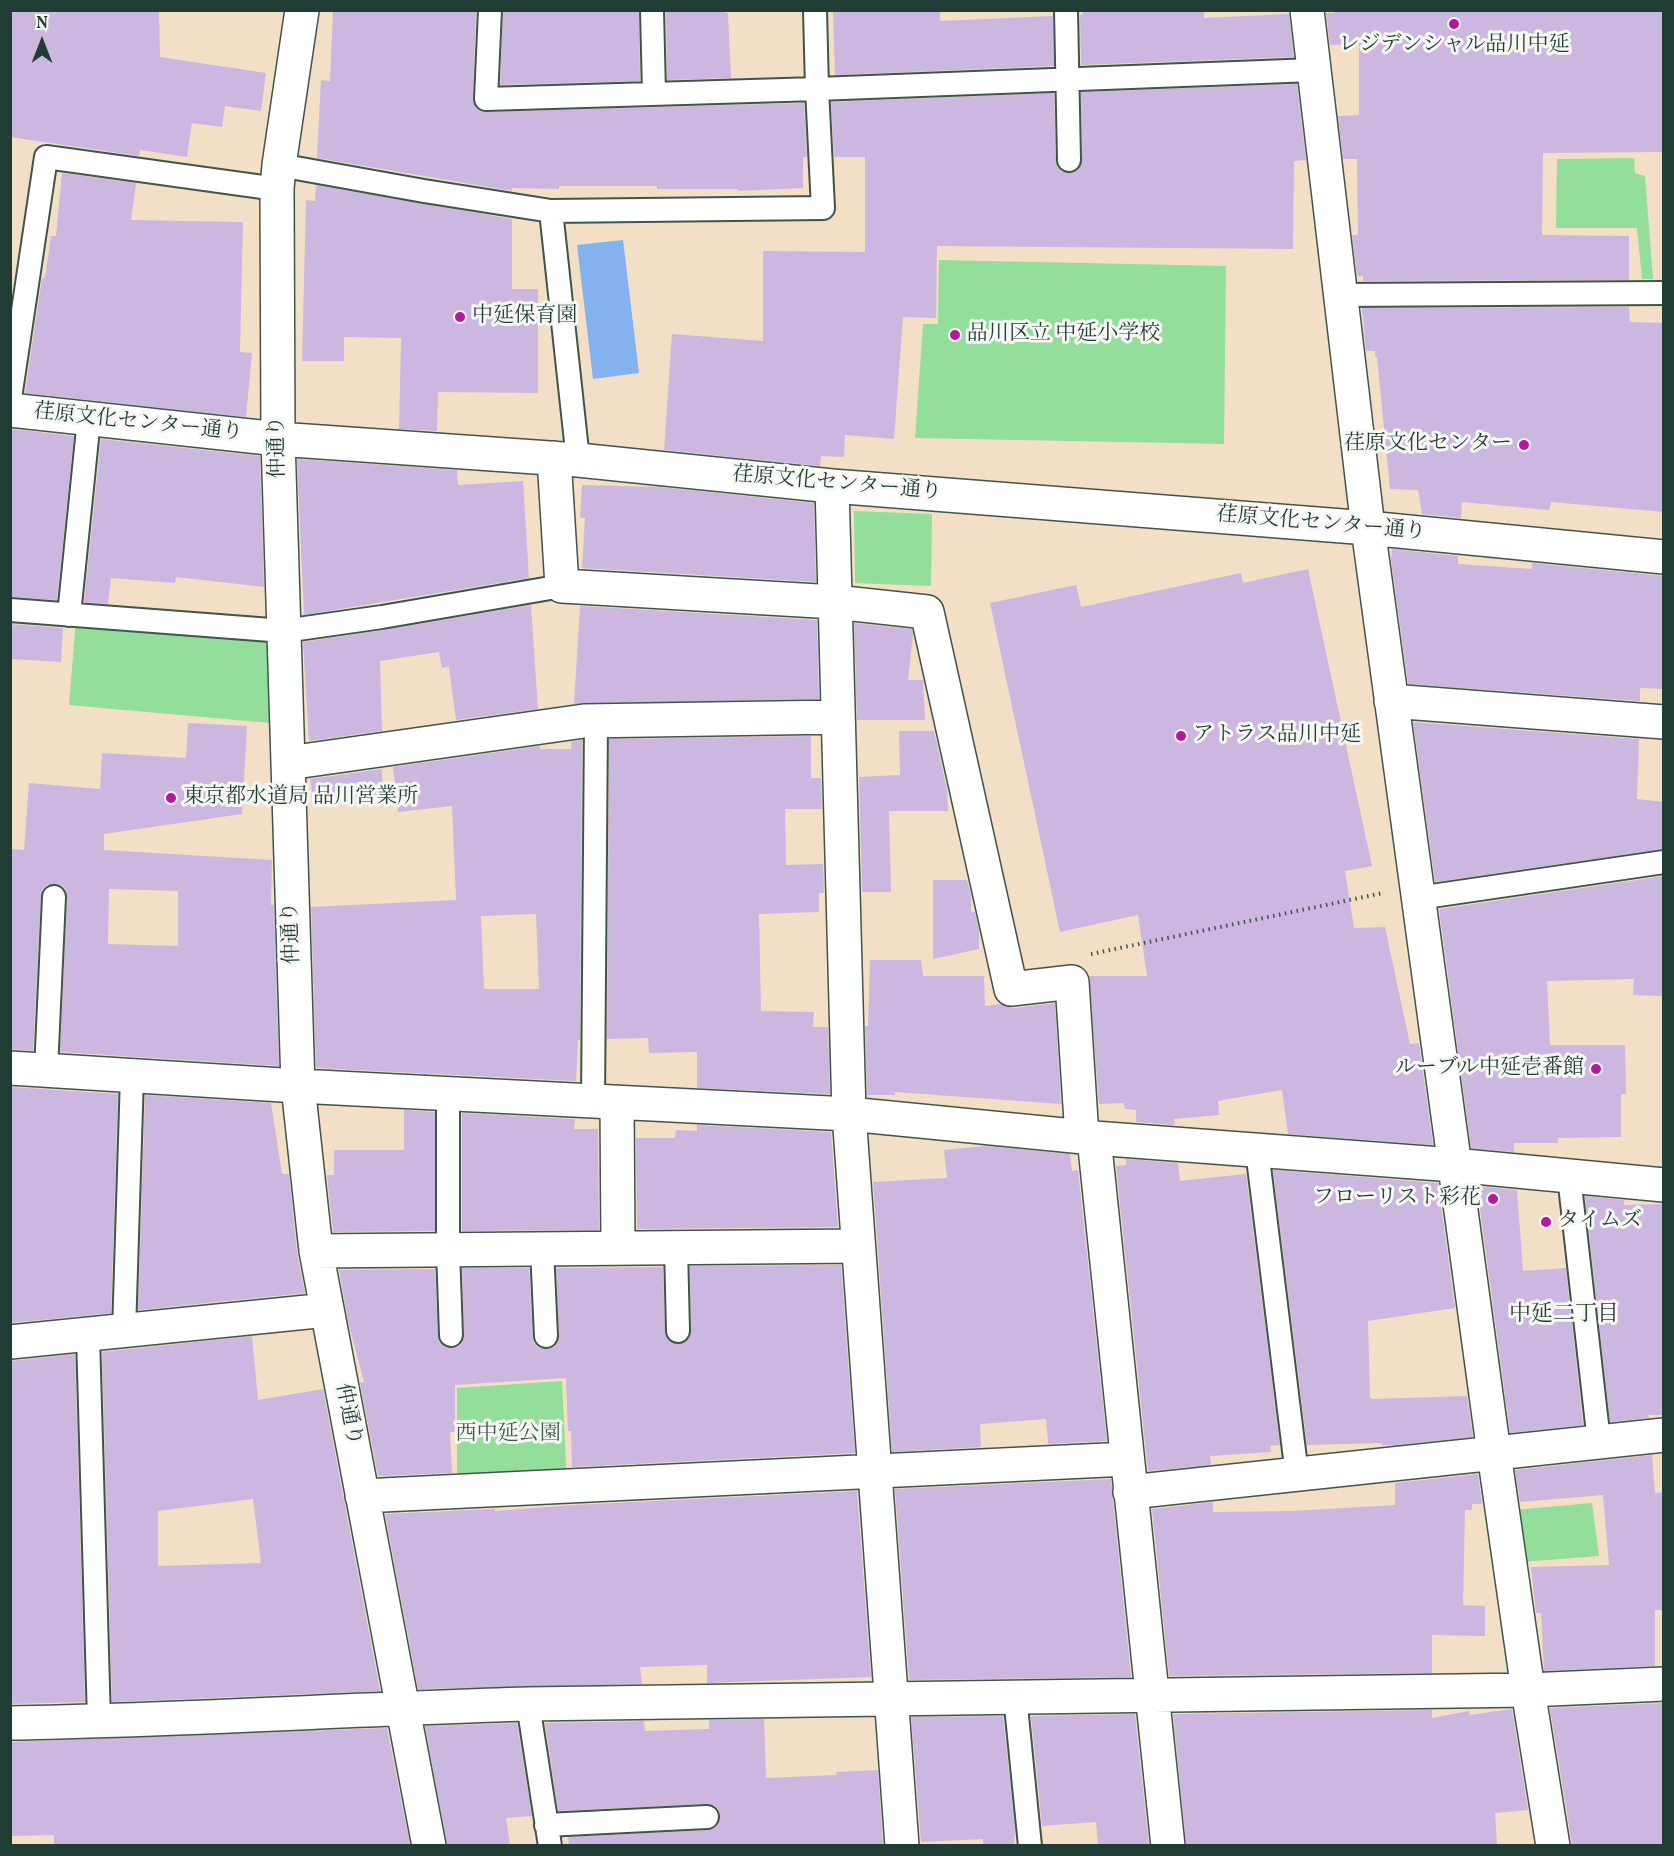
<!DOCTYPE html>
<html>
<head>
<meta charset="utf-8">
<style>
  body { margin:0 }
  #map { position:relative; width:1674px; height:1856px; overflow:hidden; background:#f3dfc5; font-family:Vollkorn,serif }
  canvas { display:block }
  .frame { position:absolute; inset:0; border:12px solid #1f3d34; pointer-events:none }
  .north { position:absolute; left:12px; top:12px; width:60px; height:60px; -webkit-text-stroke:4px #f6f6f2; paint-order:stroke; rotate:0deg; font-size:16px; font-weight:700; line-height:24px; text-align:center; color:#1f3d34 }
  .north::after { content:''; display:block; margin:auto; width:21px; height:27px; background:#1f3d34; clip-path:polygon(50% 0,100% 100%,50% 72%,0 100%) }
</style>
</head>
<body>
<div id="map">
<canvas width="1674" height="1856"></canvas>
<div class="frame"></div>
<div class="north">N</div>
</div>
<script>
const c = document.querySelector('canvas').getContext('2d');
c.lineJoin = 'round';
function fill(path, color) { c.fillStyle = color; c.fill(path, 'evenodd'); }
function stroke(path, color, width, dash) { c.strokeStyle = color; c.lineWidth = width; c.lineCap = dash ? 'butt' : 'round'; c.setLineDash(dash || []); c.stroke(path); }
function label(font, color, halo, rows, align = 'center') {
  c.font = font + ' Vollkorn,"Noto Serif JP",serif'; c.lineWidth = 6; c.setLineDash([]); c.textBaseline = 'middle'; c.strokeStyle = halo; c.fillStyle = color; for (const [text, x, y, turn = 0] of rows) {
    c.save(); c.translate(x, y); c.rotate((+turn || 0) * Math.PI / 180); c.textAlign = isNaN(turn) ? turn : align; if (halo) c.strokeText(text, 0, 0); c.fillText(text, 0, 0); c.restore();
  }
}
const green = new Path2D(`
  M1634 158 1635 173 1645 176 1653 279H1642L1637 228H1556L1557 159Z
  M939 260 1226 266 1224 444 915 438 923 324H938Z
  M854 511 932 514 931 586 855 583Z
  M76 619 267 635 270 723 69 705Z
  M562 1381 567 1483 457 1488V1388Z
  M1592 1503 1599 1556 1522 1562 1514 1510Z`);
const water = new Path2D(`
  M623 240 639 373 593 379 577 245Z`);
const building = new Path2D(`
  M10 10H159L160 57 266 73 261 111 225 106 222 127 192 123 187 157 140 150 139 156 10 137Z
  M333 10H476L473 98 475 106 480 111 486 112 804 103 807 157H803V188L738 191V189H657V186H559V189L512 188V191L317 158 321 80 330 81Z
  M503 10H639L640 81 500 85Z
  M666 10H725V13H728L731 78 667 80Z
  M833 10H940V21L1053 16 1054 66 835 75Z
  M1082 10H1204V18L1289 14 1294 57 1081 65 1080 15 1083 14Z
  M1334 10H1664V152L1543 153 1542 235 1629 236V280L1363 281V276H1357L1352 235H1358L1357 159H1343L1338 116 1359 115V44L1330 45 1326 13H1334Z
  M1297 84 1306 160 1294 161 1293 249 937 246 936 318 903 317 894 439 845 435 844 457 821 456 820 466 664 450 672 334 763 341V251L865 252V157H834L831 102 1054 93 1056 161 1058 167 1062 171 1070 173 1075 172 1080 167 1082 160 1081 92Z
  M62 173 136 183 131 220 243 222 240 352 252 353 246 417 25 393 42 278H45L51 236H56Z
  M316 185 512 219V289H538V393L438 392 437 431 399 429 401 338 344 337V361H302L306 200 315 201Z
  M1629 307 1630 322 1664 323V512L1551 502 1549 510 1462 502 1461 518 1422 514 1418 490 1390 489 1377 357H1375V351H1366L1362 308Z
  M10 429 74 436 57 600 10 597Z
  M101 439 260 456 264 587 176 577 175 583 111 578 108 604 84 602Z
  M297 459 457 470 458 485 523 481 529 578 304 615Z
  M582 485 659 487 814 503 816 582 582 568 585 518H580Z
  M1392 549 1458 556V564L1532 569V563L1664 576V689L1640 688V701L1408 684 1391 560Z
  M1308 569 1372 866 1345 871 1354 928 1385 927 1410 1044 1419 1043 1433 1145 1288 1134 1282 1090 1218 1101 1219 1115 1174 1119 1175 1125 1136 1122V1110L1125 1109 1124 1103 1099 1104 1089 976H1147L1138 915 1060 932 990 603 1076 585 1081 607 1241 573 1243 583Z
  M531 605 538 709 456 720 449 667 442 668 439 652 380 661 382 731 309 741 303 642 384 630Z
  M580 606 817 620 819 699 574 704Z
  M854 623 912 629 913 634 908 680H923L925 720H857Z
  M10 624 63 628 61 662 10 659Z
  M1413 722 1639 739 1637 799 1664 802V849L1435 882Z
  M188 723 247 726 242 814 104 834V850L272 860 271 905H274L279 1066 60 1052 67 898 66 890 62 886 55 884 47 885 42 890 41 896 33 1051 10 1049V849L24 850 29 783 100 789 102 753 186 758ZM109 889 178 891V946L108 944Z
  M899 731H934L947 790 948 811H889L891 892H862L859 777 900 775Z
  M811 736V778H821L822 809H785L786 865 823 864 824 893H819V912L759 914 761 1011 814 1012 813 1027H828L830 1094 697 1088V1052L649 1053 648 1038 607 1039 609 739Z
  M582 740 580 1040H578L576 1081 316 1068 311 907 456 900 452 806 398 812 393 767 540 746V749H571V742ZM536 914 539 989H484L481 916Z
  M382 769 383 794 314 804 310 779Z
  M1664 876V996L1633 995 1634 979 1547 981 1550 1045H1625L1626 1094H1621V1137L1558 1138V1143H1514V1152L1471 1148 1439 909Z
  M933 880H967L971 895V912H975L979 931V949L933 959Z
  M870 960H921L923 976H984L985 1006 1001 1004 1013 1008 1055 1003 1061 1104 895 1092V1095H867L865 1026H868Z
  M10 1087 118 1094 111 1313 10 1323Z
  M145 1095 271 1103 282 1174H289L297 1253 305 1293 138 1310Z
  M404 1110 435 1112V1231L333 1232 327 1175H334V1150H404Z
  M462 1113 575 1119 574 1129H598L599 1230 462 1231Z
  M697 1125 831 1132 838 1227 637 1229 636 1138H675L676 1130 697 1131Z
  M986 1146 1070 1154 1072 1171 1078 1170 1107 1441 1048 1444 1046 1419 980 1424 981 1447 892 1452 873 1182 947 1178 944 1150Z
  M1126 1159 1178 1163 1180 1181 1246 1174 1280 1445 1270 1446 1271 1452 1210 1456 1211 1465 1148 1471 1116 1166 1126 1165Z
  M1273 1170 1438 1183 1455 1308 1368 1321 1370 1398 1373 1399 1467 1396 1473 1437 1395 1445H1382V1443L1307 1445Z
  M1477 1186 1517 1190 1523 1271 1566 1268 1583 1425 1510 1433Z
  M1585 1196 1624 1200V1205L1664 1204V1415H1648L1649 1418 1610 1422Z
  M841 1265 855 1453 572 1467 571 1431H568L566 1378 455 1385V1432H450L452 1473 378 1476 360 1383 364 1382 348 1321 339 1270 435 1269 438 1336 440 1343 445 1347 451 1348 459 1346 463 1342 464 1335 462 1268H529L533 1337 534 1343 539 1348 546 1349 554 1347 558 1342 559 1336 556 1268 663 1267 665 1332 667 1338 671 1342 678 1344 685 1342 690 1338 691 1331 690 1266Z
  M252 1336 258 1400 323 1389 380 1691 112 1702 102 1352ZM253 1499 261 1563 158 1566V1511Z
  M75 1354 85 1702 10 1704V1361Z
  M1652 1455 1655 1493 1664 1492V1610H1655V1666L1544 1671 1541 1613H1536L1531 1567 1609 1565 1603 1495 1520 1502 1515 1470Z
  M1478 1474 1482 1504H1472V1510H1465L1463 1605 1485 1606V1636L1432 1635V1673L1169 1676 1152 1509 1213 1502V1512L1293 1511 1395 1505V1483Z
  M1111 1479 1131 1677 909 1680 895 1489Z
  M857 1491 871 1677 707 1683V1665L640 1667 642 1684 418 1689 385 1514 495 1509V1511L573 1505Z
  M1664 1703V1845H1572L1550 1708Z
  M1512 1709 1528 1810 1495 1813 1497 1845H1186L1173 1714 1432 1710V1718L1469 1711 1470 1715Z
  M1135 1714 1149 1845H1098L1096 1822 1042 1826 1031 1716Z
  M1003 1716 1015 1828 1014 1845H983V1839L921 1842 911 1717Z
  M764 1719 766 1778 837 1775 836 1772 878 1770 883 1845H569L568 1837 708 1830 714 1829 719 1824 720 1816 718 1809 714 1805 706 1804 558 1811 545 1723 644 1721 645 1731 709 1729V1720Z
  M517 1723 532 1816 506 1818 510 1845H447L425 1726Z
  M387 1728 410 1845H54V1835L10 1836V1742Z`);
const path = new Path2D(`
  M1091 954 1383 893`);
const lane = new Path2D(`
  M490 10 486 99 817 89 1314 70
  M652 10 654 93
  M1066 10 1069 160
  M279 165 424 191 551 211
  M1341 295 1664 293
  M10 398 46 157 277 189
  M578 460 551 211 823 208 817 89 815 10
  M10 610 284 631 382 617 562 586
  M69 615 89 419
  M1418 898 1664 862
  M46 1070 54 897
  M448 1094V1250L451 1335
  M593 1102 596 721
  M1257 1150 1297 1475
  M1569 1176 1599 1442
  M676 1247 678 1331
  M542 1249 546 1336
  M124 1332 132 1076
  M88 1336 99 1721
  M1015 1696 1030 1846
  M528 1704 550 1846
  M546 1825 707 1817`);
const street = new Path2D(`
  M302 10 279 165 277 189 278 439 298 1086 316 1251 429 1846
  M1307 10 1368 528 1494 1453 1528 1690 1553 1846
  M10 410 278 439 578 460 832 486 1368 528 1664 557
  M554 458 562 586 835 602 927 612 1011 989 1072 982 1082 1137
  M832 486 849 1114 902 1846
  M1391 701 1664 722
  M288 763 584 721 838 717
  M10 1068 298 1086 849 1114 1094 1138 1454 1165 1664 1185
  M617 1103 618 1248
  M1094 1138 1168 1846
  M316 1251 858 1246
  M10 1342 327 1310
  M1130 1492 1664 1435
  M362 1496 1127 1459
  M10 1723C183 1720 355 1709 528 1704L1528 1690 1664 1684`);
const markers = [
  [1454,24,6,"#b5179e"],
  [460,317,6,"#b5179e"],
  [955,335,6,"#b5179e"],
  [1524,445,6,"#b5179e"],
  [1181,736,6,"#b5179e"],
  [171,798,6,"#b5179e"],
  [1596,1069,6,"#b5179e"],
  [1493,1199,6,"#b5179e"],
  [1546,1222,6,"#b5179e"]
];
const poiNames = [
  ["レジデンシャル品川中延",1454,46,"center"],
  ["中延保育園",472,317],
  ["品川区立 中延小学校",967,335],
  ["荏原文化センター",1512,445,"right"],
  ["アトラス品川中延",1193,736],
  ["東京都水道局 品川営業所",183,798],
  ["ルーブル中延壱番館",1584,1069,"right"],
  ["フローリスト彩花",1481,1199,"right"],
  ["タイムズ",1558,1222]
];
const streetNames = [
  ["荏原文化センター通り",138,424,6],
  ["仲通り",279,447,-91],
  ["荏原文化センター通り",837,485,5],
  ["荏原文化センター通り",1321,525,5],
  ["仲通り",293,933,-92],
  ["仲通り",347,1415,79]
];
const parkNames = [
  ["西中延公園",508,1435]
];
const neighbourhoodNames = [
  ["中延二丁目",1564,1316]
];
fill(green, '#93de9a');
fill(water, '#83b2ee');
fill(building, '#ccb7e0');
stroke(lane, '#3f554a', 26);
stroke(street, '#3f554a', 36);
stroke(path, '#3f554a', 4, [1.5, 4.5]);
stroke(lane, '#fff', 22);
stroke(street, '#fff', 33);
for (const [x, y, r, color] of markers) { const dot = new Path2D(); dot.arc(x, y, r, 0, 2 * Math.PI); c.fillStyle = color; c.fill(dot); stroke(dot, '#f6f6f2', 2); }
label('21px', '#1f3d34', '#f6f6f2', poiNames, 'left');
label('21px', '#1f3d34', '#f6f6f2', streetNames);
label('21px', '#365d48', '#f6f6f2', parkNames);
label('22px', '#1f3d34', '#f6f6f2', neighbourhoodNames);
</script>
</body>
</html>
